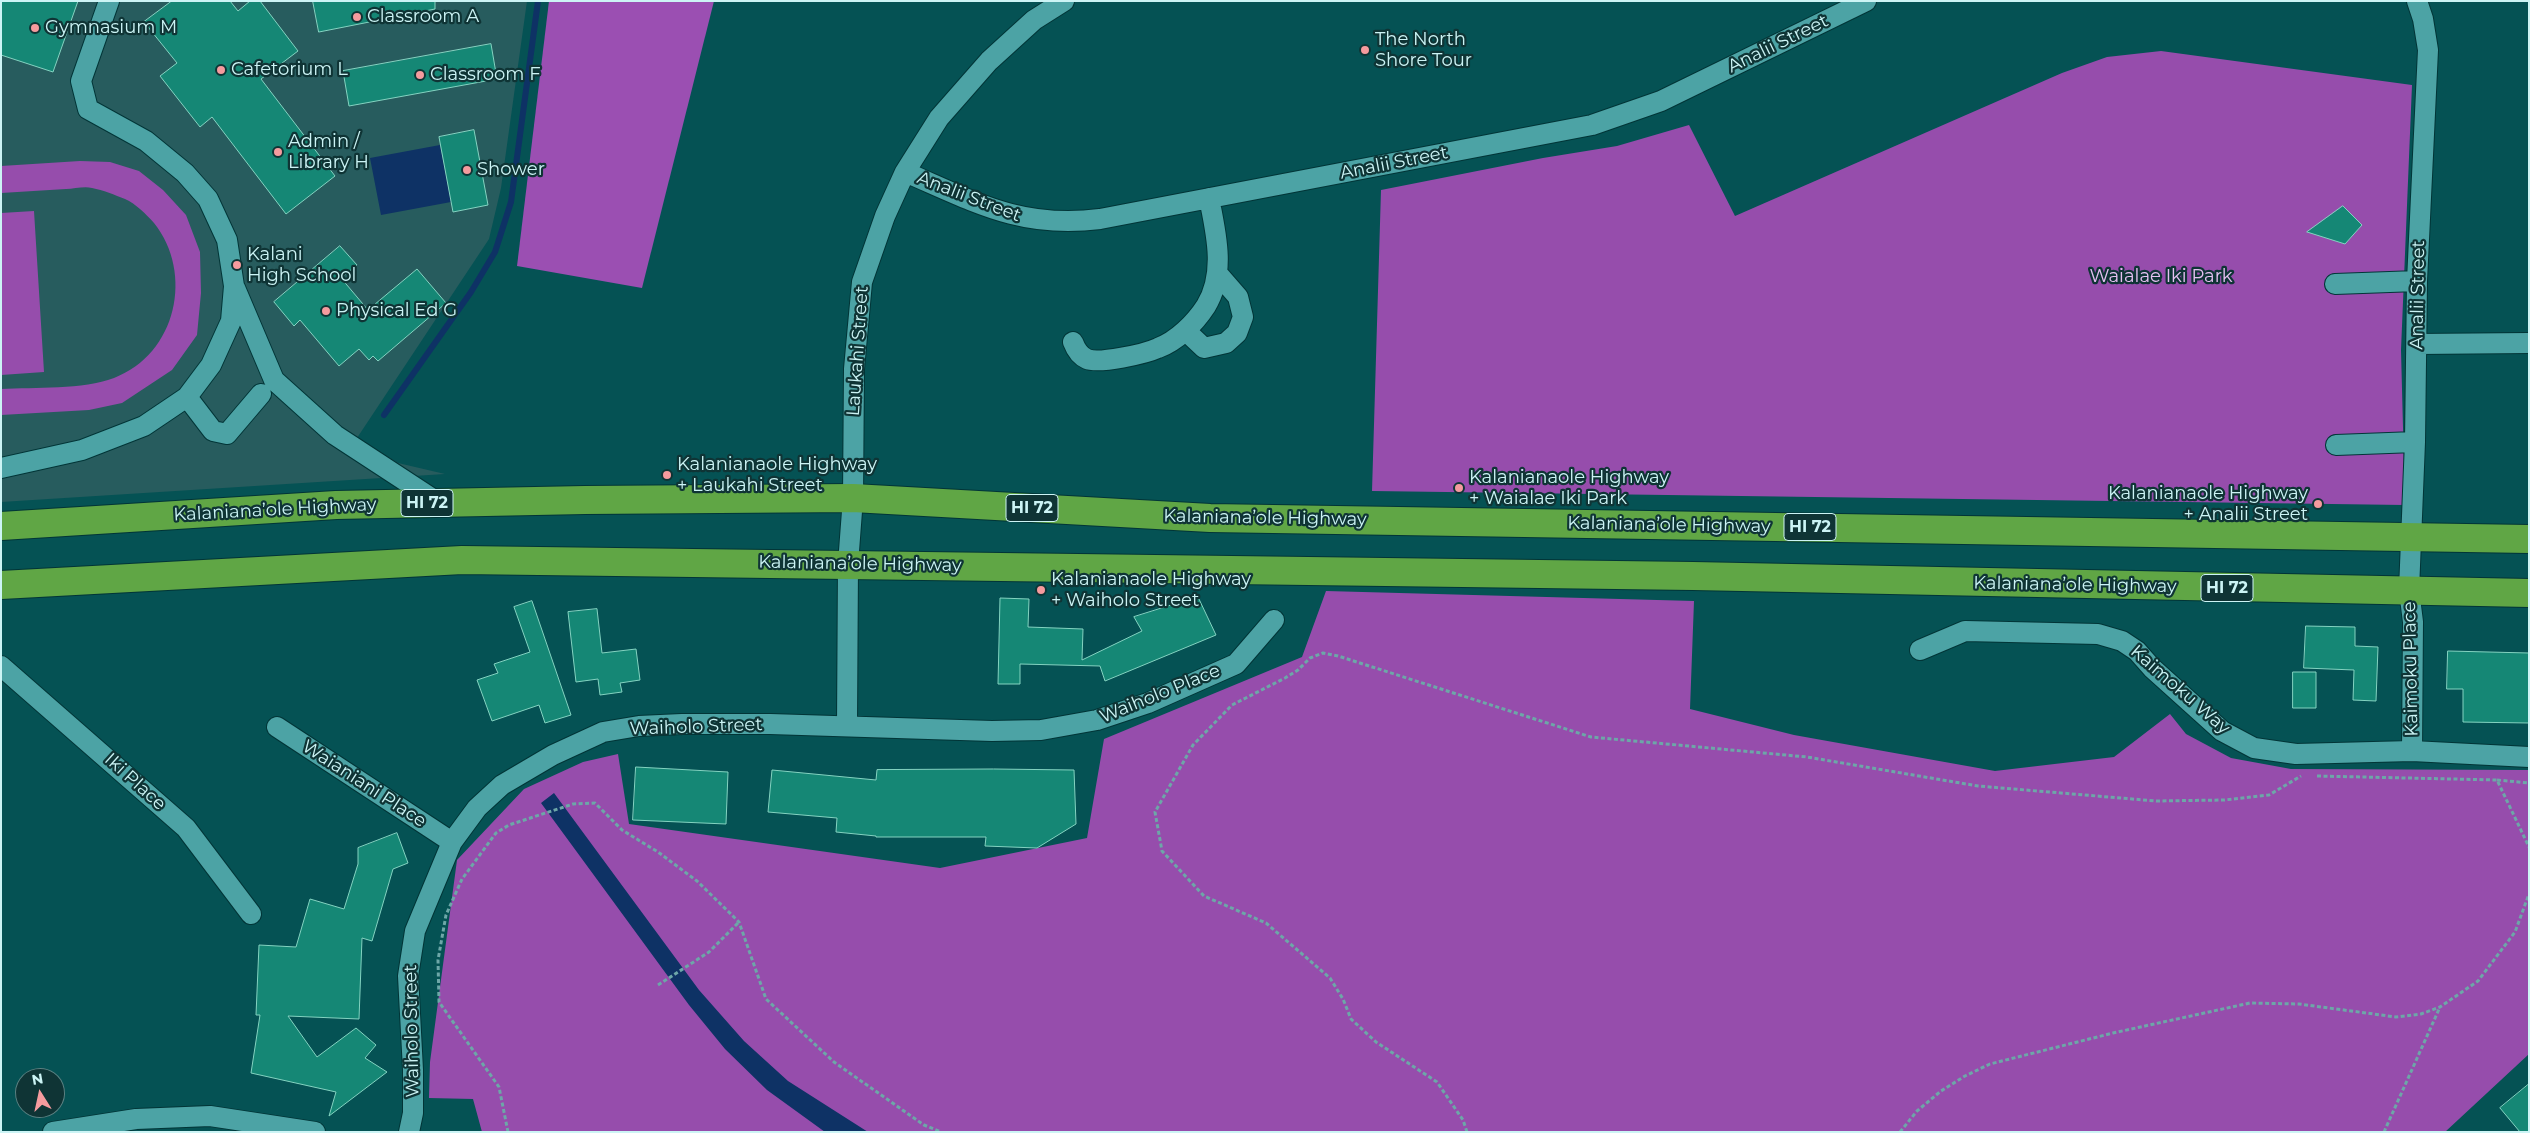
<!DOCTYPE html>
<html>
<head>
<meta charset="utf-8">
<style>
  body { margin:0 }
  #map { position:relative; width:2530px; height:1133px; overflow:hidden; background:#055254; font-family:Montserrat,sans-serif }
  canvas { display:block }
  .frame { position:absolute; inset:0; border:2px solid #ccf4f5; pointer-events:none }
  .north { position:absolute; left:15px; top:1068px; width:50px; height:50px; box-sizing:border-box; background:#0f3435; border:1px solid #5b8182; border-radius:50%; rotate:350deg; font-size:14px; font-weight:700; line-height:20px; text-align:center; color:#ccf4f5 }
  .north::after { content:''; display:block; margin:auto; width:18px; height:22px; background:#f59b9e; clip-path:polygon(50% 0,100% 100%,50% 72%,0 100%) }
</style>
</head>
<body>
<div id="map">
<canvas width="2530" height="1133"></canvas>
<div class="frame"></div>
<div class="north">N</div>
</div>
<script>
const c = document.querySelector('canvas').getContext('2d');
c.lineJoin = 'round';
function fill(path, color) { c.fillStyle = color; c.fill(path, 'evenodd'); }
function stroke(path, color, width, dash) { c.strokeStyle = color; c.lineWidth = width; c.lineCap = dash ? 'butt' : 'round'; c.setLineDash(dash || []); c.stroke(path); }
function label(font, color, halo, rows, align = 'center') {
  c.font = font + ' Montserrat,sans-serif'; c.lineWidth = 4.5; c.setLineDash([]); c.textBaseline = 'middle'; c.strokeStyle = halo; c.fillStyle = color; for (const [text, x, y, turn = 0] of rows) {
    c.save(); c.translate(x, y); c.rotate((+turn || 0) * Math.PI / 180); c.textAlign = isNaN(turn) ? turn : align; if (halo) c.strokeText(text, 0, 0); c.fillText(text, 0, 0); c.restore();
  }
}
const built = new Path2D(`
  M1 1H527L501 188 489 239 357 438 398 463 445 474 1 502Z`);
const green = new Path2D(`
  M2161 51 2412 85 2401 350 2405 505 1372 491 1381 190 1543 158 1617 146 1689 125 1735 216 2062 73 2107 57Z
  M80 161 110 162 139 171 163 190 186 215 200 252 201 293 197 335 172 370 122 403 89 410 1 415V389C35 387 83 390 114 378 177 354 194 273 154 223 146 214 136 204 125 199 115 195 103 190 92 188 84 186 74 189 66 189 44 190 23 192 1 193V166Z
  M34 211 44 372 1 375V213Z
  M1326 591 1694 601 1690 709 1794 735 1995 771 2114 757 2170 714 2186 734 2231 758 2291 769 2529 770V1054L2445 1132H482L473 1099 429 1098 430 1062 457 860 524 789 583 762 618 754 629 824 940 868 1087 838 1104 739 1302 657Z`);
const forest = new Path2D(`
  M549 1H714L642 288 517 266Z`);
const water = new Path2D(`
  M440 145 451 202 381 215 370 158Z
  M554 793 699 990 744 1041 788 1081 868 1132H825L767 1090 725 1049 689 1005 541 803Z`);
const stream = new Path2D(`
  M384 415 471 292 495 252 511 202 538 1`);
const building = new Path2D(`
  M1 1H78L53 72 1 55Z
  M172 1H230L238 11 250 1H260L298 51 261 79 335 176 286 214 212 117 200 127 160 76 177 63 144 22Z
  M313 1H435V9L319 32Z
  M491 44 497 79 349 106 343 71Z
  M474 130 488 205 453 212 439 137Z
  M2343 206 2362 225 2345 244 2307 232Z
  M340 246 357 265 341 278 368 310 417 269 446 303 378 361 373 356 369 360 359 349 339 366 300 320 294 326 274 302Z
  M1198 597 1216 635 1105 681 1100 666 1020 664V684H998L1000 598 1029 599 1028 627 1083 629 1082 660 1142 631 1134 617Z
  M532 601 571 715 545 723 539 705 492 721 477 680 498 673 494 664 530 652 514 607Z
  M597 609 602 653 636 649 640 680 620 683 622 692 600 695 598 679 576 682 568 612Z
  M2306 626 2355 627V646L2378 647 2376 701 2353 700 2354 670 2304 668Z
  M2448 651 2529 653V723L2463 722V689H2447Z
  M2293 672H2316V708H2293Z
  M636 767 728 772 726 824 633 820Z
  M994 769 1074 770 1076 824 1037 848 985 846 986 837H876V836L836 832 837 818 768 812 772 770 876 780 877 770Z
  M397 833 408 863 393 869 372 941 362 938 359 1019 288 1016 317 1057 356 1028 376 1045 365 1058 387 1072 329 1116 336 1092 251 1073 260 1015H256L259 945 296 947 310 899 344 909 358 864V848Z
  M2529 1084V1132H2520L2500 1108Z`);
const path = new Path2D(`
  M2317 776 2497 780 2529 847
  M2497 780 2529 783
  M658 985 709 952 739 922
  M508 1132 499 1087 439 1002 438 960 446 915 462 879 496 833 509 825 573 804 595 803 622 830 658 852 697 881 739 922 766 999 834 1062 924 1125 941 1132
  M1467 1132 1463 1120 1437 1082 1376 1042 1351 1019 1343 999 1330 978 1266 923 1204 896 1162 851 1155 812 1193 745 1232 705 1285 678 1298 670 1310 658 1323 653 1338 656 1591 737 1807 757 1978 786 2156 801 2224 800 2269 795 2301 776
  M1900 1132 1917 1111 1941 1091 1965 1076 1990 1064 2113 1033 2250 1003 2299 1004 2396 1017 2421 1014 2440 1007 2478 981 2515 932 2529 894
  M2384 1132 2440 1007`);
const minor = new Path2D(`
  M905 172C975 202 1021 229 1100 219L1592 125 1661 101 1866 1
  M2335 284 2417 281
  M235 288 274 380 335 435 439 503
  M1186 331 1204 348 1226 343 1237 333 1243 317 1238 297 1218 274
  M1073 342C1076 350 1080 356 1087 359 1099 364 1145 354 1158 348 1177 341 1195 323 1206 306 1226 273 1216 233 1209 198
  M2417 344 2529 343
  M187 397 213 431 227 434 261 394
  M2336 445 2415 442
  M1 468 82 450 144 426 187 397 211 365 231 321 234 286 227 240 208 199 185 173 146 141 88 109 81 81 109 1
  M1920 650 1965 631 2098 634 2122 641 2137 651 2152 668 2222 731 2254 748 2296 754 2412 751 2529 757
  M1 666 186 828 251 914
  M847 725 848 564 853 498 854 369 862 282 885 216 905 172 939 118 989 61 1034 20 1064 1
  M277 727 452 842
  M2412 751 2413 622 2409 590 2415 442 2417 281 2428 50 2423 19 2417 1
  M53 1132 136 1119 210 1116 315 1132
  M409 1132 413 1113V1070L408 976 415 931 452 842 477 808 502 785 553 755 603 732 639 726 682 724H770L992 731 1041 730 1097 720 1148 703 1236 664 1274 620`);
const highway = new Path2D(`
  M1 526 336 505 585 500 853 498 1210 518 2529 539
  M1 585 462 560 1693 576 2529 593`);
const markers = [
  [357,17,5,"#f59b9e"],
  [35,28,5,"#f59b9e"],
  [1365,50,5,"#f59b9e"],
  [221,70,5,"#f59b9e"],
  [420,75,5,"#f59b9e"],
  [278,152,5,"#f59b9e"],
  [467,170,5,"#f59b9e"],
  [237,265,5,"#f59b9e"],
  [326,311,5,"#f59b9e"],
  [667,475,5,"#f59b9e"],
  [1459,488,5,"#f59b9e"],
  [2318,504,5,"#f59b9e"],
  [1041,590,5,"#f59b9e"]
];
const shields = [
  [427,503,52],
  [1032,508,52],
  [1810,527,52],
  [2227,588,52]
];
const shieldNames = [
  ["HI 72",427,503],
  ["HI 72",1032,508],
  ["HI 72",1810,527],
  ["HI 72",2227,588]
];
const poiNames = [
  ["Classroom A",367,17],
  ["Gymnasium M",45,28],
  ["The North",1375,40],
  ["Shore Tour",1375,61],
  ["Cafetorium L",231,70],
  ["Classroom F",430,75],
  ["Admin /",288,142],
  ["Library H",288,163],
  ["Shower",477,170],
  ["Kalani",247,255],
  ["High School",247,276],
  ["Physical Ed G",336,311],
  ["Kalanianaole Highway",677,465],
  ["+ Laukahi Street",677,486],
  ["Kalanianaole Highway",1469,478],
  ["+ Waialae Iki Park",1469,499],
  ["Kalanianaole Highway",2308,494,"right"],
  ["+ Analii Street",2308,515,"right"],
  ["Kalanianaole Highway",1051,580],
  ["+ Waiholo Street",1051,601]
];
const streetNames = [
  ["Analii Street",1778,44,-26],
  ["Analii Street",1394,163,-11],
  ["Analii Street",969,197,21],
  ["Analii Street",2418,295,-89],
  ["Laukahi Street",858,351,-86],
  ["Kalaniana’ole Highway",275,510,-3],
  ["Kalaniana’ole Highway",1265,518,1],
  ["Kalaniana’ole Highway",1669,525,1],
  ["Kalaniana’ole Highway",860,564,1],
  ["Kalaniana’ole Highway",2075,585,1],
  ["Kaimoku Place",2411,669,-91],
  ["Kaimoku Way",2180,690,41],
  ["Waiholo Place",1160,694,-22],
  ["Waiholo Street",696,727,-2],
  ["Iki Place",135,782,42],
  ["Waianiani Place",364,784,33],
  ["Waiholo Street",412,1031,-91]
];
const parkNames = [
  ["Waialae Iki Park",2161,277]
];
fill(built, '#275c5e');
fill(green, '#964dac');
fill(forest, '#9b4fb2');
fill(water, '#0e3265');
stroke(stream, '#0e3265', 6);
fill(building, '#158775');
stroke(building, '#84d3c1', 1);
stroke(minor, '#023537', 22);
stroke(highway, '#023537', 30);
stroke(path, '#6da7a8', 3, [4, 2.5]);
stroke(minor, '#4ca3a5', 20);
stroke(highway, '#60a645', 28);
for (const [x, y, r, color] of markers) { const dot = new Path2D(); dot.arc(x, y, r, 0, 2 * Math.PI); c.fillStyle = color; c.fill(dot); stroke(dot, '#0f3435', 2); }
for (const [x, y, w] of shields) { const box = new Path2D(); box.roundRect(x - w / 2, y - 13.5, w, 27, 4); c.fillStyle = '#0f3435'; c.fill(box); stroke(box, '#ccf4f5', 1); }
label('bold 16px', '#ccf4f5', null, shieldNames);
label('18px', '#ccf4f5', '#0f3435', poiNames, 'left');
label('18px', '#ccf4f5', '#0f3435', streetNames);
label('18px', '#e6c1f2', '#0f3435', parkNames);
</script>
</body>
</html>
